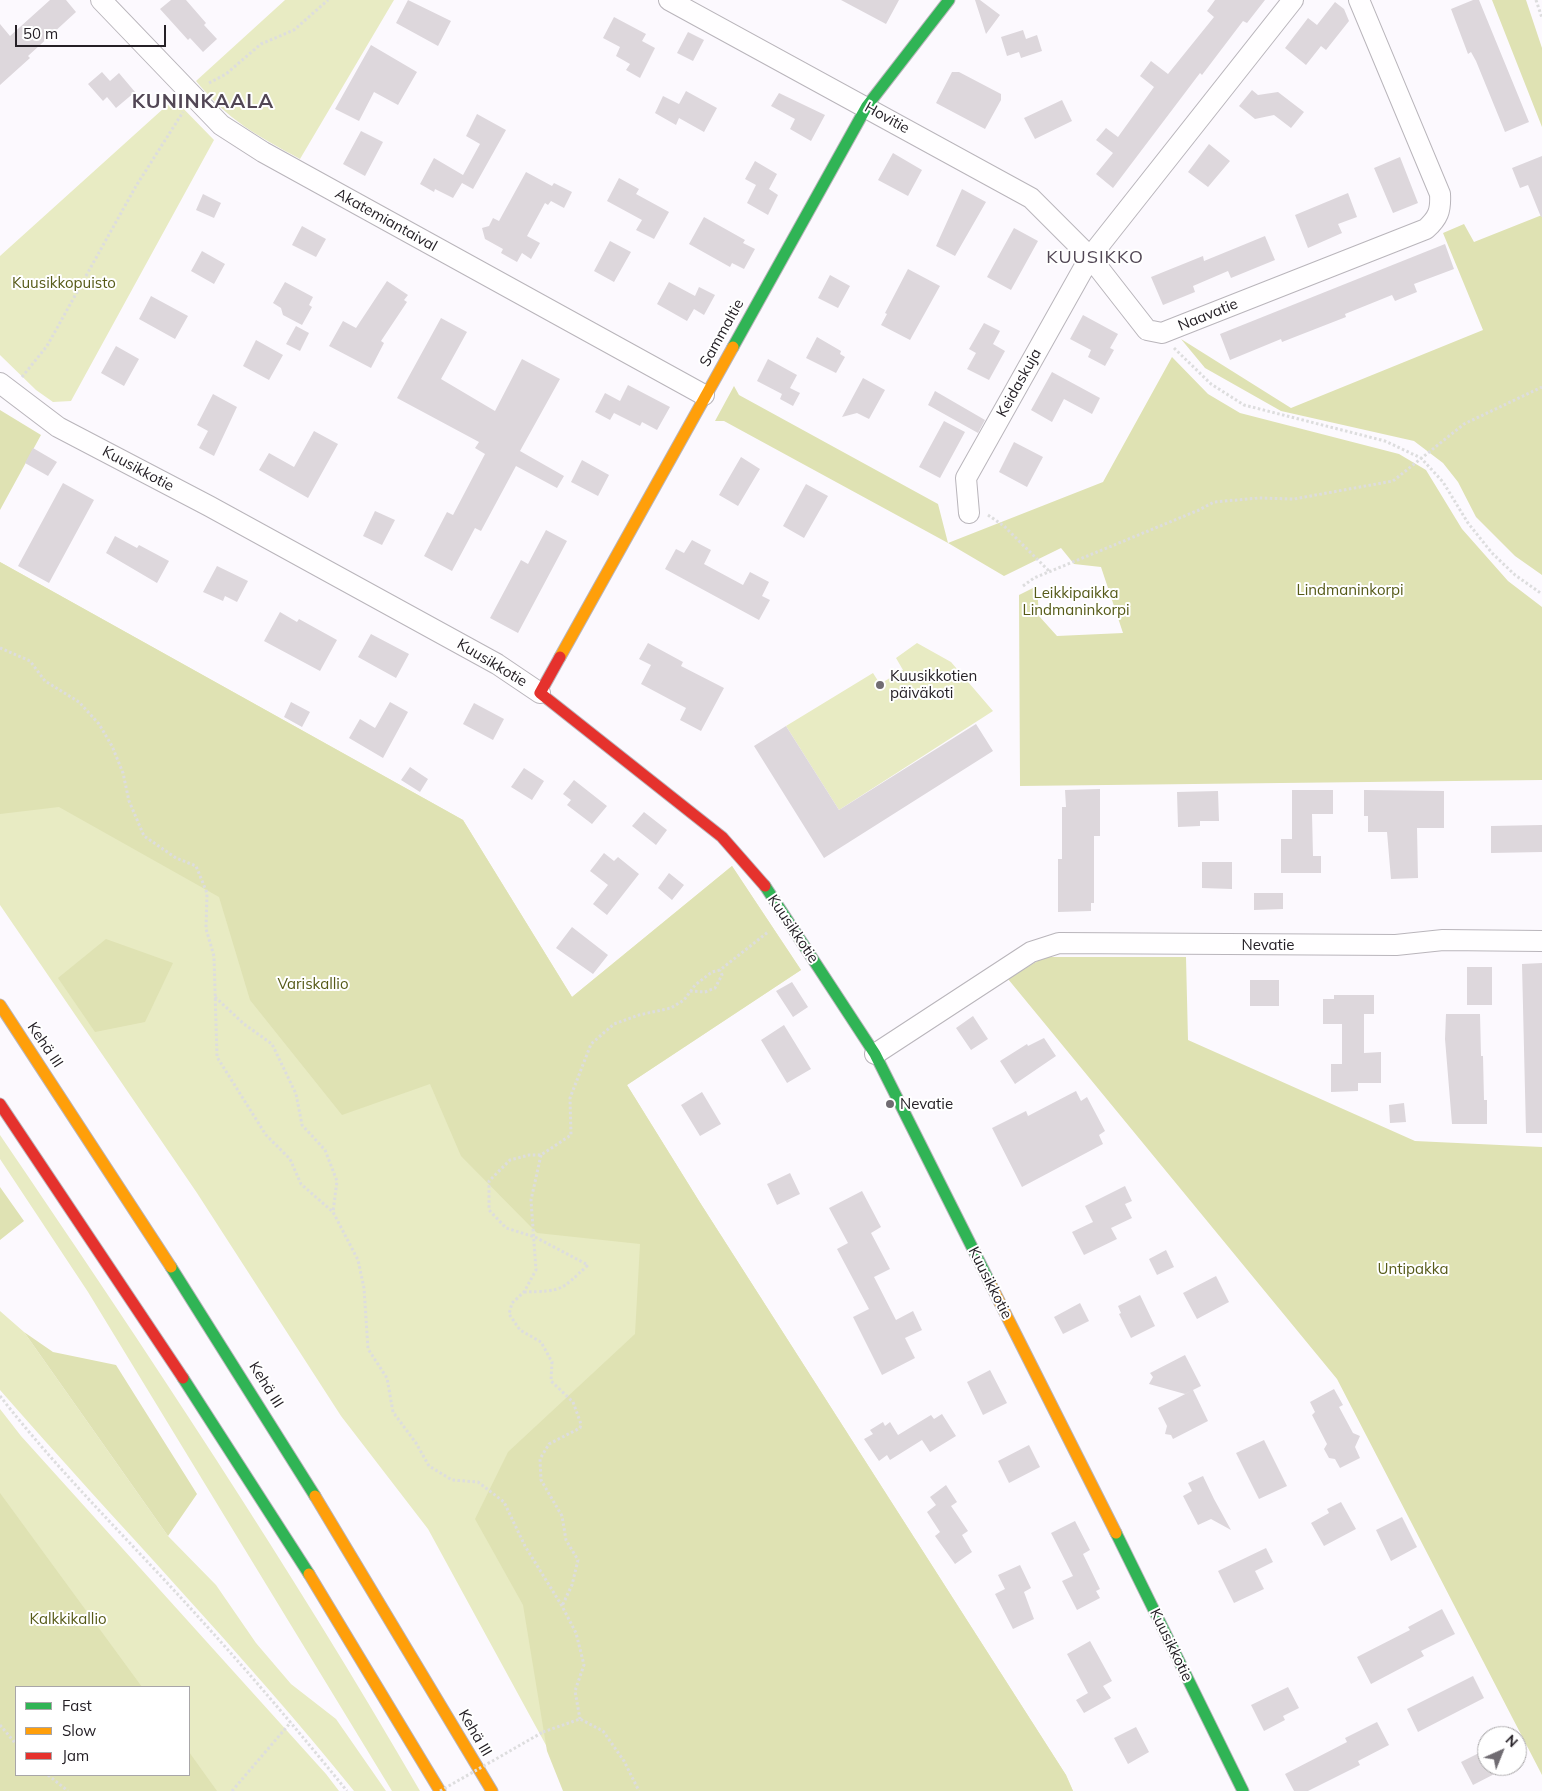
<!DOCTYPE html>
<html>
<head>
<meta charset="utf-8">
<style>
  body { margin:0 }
  #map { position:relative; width:1542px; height:1791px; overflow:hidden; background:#fcf9fe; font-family:Mulish,sans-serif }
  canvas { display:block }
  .legend { position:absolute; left:15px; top:1686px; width:175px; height:90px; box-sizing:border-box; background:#fff; border:1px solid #a8a6a8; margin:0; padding:6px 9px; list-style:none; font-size:15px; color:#252026 }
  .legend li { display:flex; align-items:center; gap:10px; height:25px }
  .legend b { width:25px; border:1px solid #a8a6a8 }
  .north { position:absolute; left:1477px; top:1726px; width:50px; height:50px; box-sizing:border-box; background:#fff; border:1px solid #a8a6a8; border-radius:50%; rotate:44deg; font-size:14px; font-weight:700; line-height:20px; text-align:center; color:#252026 }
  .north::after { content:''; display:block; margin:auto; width:18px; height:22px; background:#706c72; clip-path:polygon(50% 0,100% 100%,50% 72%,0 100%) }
  .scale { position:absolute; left:15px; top:25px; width:151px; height:22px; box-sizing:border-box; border:2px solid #252026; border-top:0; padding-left:6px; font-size:15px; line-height:18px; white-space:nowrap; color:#252026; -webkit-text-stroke:4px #fff; paint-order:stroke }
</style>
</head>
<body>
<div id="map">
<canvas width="1542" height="1791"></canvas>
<ul class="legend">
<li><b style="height:6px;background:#30b455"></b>Fast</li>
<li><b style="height:6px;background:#ff9f0a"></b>Slow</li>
<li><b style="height:6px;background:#e5322d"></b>Jam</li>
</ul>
<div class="north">N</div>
<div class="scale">50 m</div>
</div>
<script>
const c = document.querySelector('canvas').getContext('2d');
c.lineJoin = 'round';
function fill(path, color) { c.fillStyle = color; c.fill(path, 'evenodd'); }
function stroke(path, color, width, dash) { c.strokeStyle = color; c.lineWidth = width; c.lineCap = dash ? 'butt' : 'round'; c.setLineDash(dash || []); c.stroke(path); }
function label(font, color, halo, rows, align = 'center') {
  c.font = font + ' Mulish,sans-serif'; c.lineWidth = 4; c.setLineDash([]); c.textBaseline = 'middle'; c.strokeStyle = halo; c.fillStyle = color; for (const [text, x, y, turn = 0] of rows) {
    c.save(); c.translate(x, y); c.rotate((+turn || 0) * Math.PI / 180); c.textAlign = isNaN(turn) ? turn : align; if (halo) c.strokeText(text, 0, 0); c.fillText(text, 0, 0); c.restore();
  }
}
const green = new Path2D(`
  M285 0H394L300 159C256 135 229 121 196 81Z
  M174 99 214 140 71 401 53 402 36 390 0 355V256Z
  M0 562 463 820 572 997 732 866 801 970 627 1085 699 1201 1066 1775 1073 1791H571L428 1529 341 1416 197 1193 0 905Z
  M917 643 951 662 993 711 839 810 786 726 873 673 880 684 903 670 896 658Z
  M0 1135C146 1350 290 1566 420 1791H392L88 1292 0 1159Z
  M0 1311 24 1332 168 1536 216 1585 256 1643 291 1684 336 1719 386 1791H354C242 1652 117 1524 0 1390Z
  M0 1409 21 1436 326 1774 339 1791H0ZM16 1687H189V1775H16Z`);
const forest = new Path2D(`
  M1492 0H1526L1542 48V127Z
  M1542 215V575L1515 556 1476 517 1458 482 1443 463 1414 441 1281 411 1205 368 1181 339 1291 408 1483 330 1443 233 1464 224 1474 242Z
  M1172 357 1208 394 1240 413 1399 454 1426 470 1462 529 1508 581 1542 607V780L1020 786 1019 595 1037 586 1039 616 1057 636 1123 633 1101 567 1074 564 1061 548 1004 576 948 543 724 421H715L734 386 739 395 938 504 948 543 1103 482Z
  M0 410 41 435 0 510Z
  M0 562 463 820 572 997 732 866 801 970 627 1085 699 1201 1066 1775 1073 1791H563L547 1751 523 1605 475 1519 508 1452 635 1334 640 1244 537 1233 461 1156 430 1084 342 1115 250 1000 219 897 59 807 0 814Z
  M106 939 173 963 145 1022 95 1032 58 978Z
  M1044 957H1186L1188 1040 1415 1141 1542 1147V1775L1337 1379 1008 979Z
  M0 1187 24 1221 0 1240Z
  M24 1332 53 1352 116 1365 197 1494 168 1536Z
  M0 1493 142 1687H16V1775H189V1752L217 1791H0Z`);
const building = new Path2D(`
  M50 0H66L76 12 28 56 30 58 0 85V24L10 36Z
  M171 0H186L206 23 204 25 217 39 203 52 190 38 188 40 160 9Z
  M408 0 451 21 438 46 396 23Z
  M841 0H899L886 24Z
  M975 0H980L1000 15 986 34Z
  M1215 0H1265L1247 23 1243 21 1202 75 1200 73 1113 188 1096 174 1113 153 1096 140 1106 128 1118 137 1154 87 1140 76 1151 61 1168 74 1214 17 1207 11Z
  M1473 0H1479L1529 122 1505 132 1476 61 1471 52 1468 54 1451 9Z
  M1335 2 1344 9 1349 21 1326 50 1321 46 1306 65 1285 48 1308 18 1317 25Z
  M614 17 646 34 642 41 655 48 640 78 626 70 630 64 616 56 620 47 603 38Z
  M1023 30 1026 39 1037 35 1042 51 1021 58 1019 52 1007 56 1001 37Z
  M688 32 704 40 693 61 677 53Z
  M371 45 417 72 398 105 374 92 359 121 335 109Z
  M102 72 110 81 119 73 135 92 116 108 107 97 103 101 88 84Z
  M952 72H959L1001 94V100L985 129 936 103Z
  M1252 90 1258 95 1278 92 1304 112 1291 128 1274 115 1255 119 1239 106Z
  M686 91 717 108 704 132 679 118 676 125 655 113 663 96 679 104Z
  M779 93 825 115 811 141 790 129 795 119 771 106Z
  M1062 100 1072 121 1035 139 1024 118Z
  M477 114 506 130 473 189 462 183 453 198 435 189 434 192 420 184 434 158 463 175 480 144 466 136Z
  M361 131 383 142 365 176 343 164Z
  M1209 144 1230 161 1208 187 1188 172Z
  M893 153 922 170 908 196 878 180Z
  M1542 156V217H1541L1528 185 1520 188 1512 168Z
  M1400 157 1418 203 1393 213 1374 168Z
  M755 161 777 174 769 189 778 195 768 215 747 203 756 185 745 179Z
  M526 172 552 186 554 183 572 192 564 208 551 201 548 205 545 203 527 236 540 243 531 259 522 253 517 262 501 253 503 249 485 239 482 228 489 226 493 218 499 221Z
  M619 178 639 189 636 194 669 212 654 239 636 230 642 220 607 201Z
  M962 189 986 202 955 256 936 246Z
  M1348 193 1357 217 1338 224 1342 233 1308 248 1295 215Z
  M203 194 221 203 214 218 196 210Z
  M704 217 745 240 743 243 755 249 744 269 732 263 730 267 689 244Z
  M302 226 326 239 316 257 292 245Z
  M1014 228 1038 241 1011 290 987 277Z
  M1265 236 1275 260 1231 278 1228 271 1193 286 1195 292 1163 305 1151 277 1203 256 1204 261Z
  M610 241 631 252 614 282 594 271Z
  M1445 244 1454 269 1414 284 1417 292 1395 301 1392 295 1345 314 1346 317 1282 342 1281 339 1230 360 1220 334Z
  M202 251 225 264 214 284 191 271Z
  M908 269 940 286 910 340 881 325 887 314 885 313Z
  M830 275 850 286 838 308 818 298Z
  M387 281 408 295 404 300 407 302 381 341 384 343 371 368 329 346 343 321 356 328Z
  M285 282 313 297 309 305 312 307 302 325 283 315 281 308 273 303Z
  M669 282 695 296 699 287 715 295 704 315 694 309 687 321 657 304Z
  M151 296 188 316 175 339 139 319Z
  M1083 315 1118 334 1110 348 1114 350 1105 366 1088 357 1091 350 1070 339Z
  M441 318 467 332 441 379 495 411 522 359 560 379 520 451 564 476 557 488 516 466 481 531 475 528 452 571 424 556 447 512 453 515 485 454 475 448 479 442 397 398Z
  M984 323 1000 331 993 344 1005 351 989 380 967 369 976 353 969 349Z
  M296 326 309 333 300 351 286 344Z
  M817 337 841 351 840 354 845 357 836 373 806 358Z
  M256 340 283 355 269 380 243 366Z
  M116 346 139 359 124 386 101 373Z
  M768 359 797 375 790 388 800 393 793 406 780 399 782 394 757 381Z
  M1052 372 1100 398 1092 414 1064 399 1052 422 1031 410Z
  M863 378 885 390 869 419 857 413 842 417Z
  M628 385 670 407 657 430 642 422 640 426 614 413 610 420 595 412 605 393 620 401Z
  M935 391 985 420 978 433 928 405Z
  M213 394 237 407 214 456 199 448 208 431 197 425Z
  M944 421 965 432 940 478 919 467Z
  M314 431 338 444 308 498 259 470 269 453 294 467Z
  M1014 442 1043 457 1027 487 999 472Z
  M33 448 57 462 48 476 25 463Z
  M741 457 760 469 738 506 719 495Z
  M582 460 609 475 598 496 571 482Z
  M63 483 94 500 49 583 18 566Z
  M806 484 828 496 804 538 783 526Z
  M375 511 395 520 382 545 363 536Z
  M546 530 567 541 518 633 490 618 521 560 528 564Z
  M115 536 137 548 139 545 169 561 157 583 106 553Z
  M692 540 711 550 704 564 743 585 750 572 769 582 762 596 770 600 759 620 665 569 676 549 684 553Z
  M217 566 248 581 237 602 225 596 223 601 203 592Z
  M280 612 297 622 299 619 337 640 320 671 264 641Z
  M371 634 409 654 396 678 358 657Z
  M648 643 683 662 681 666 724 688 701 731 680 720 686 708 641 684 651 665 639 659Z
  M291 702 310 712 302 727 284 717Z
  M390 702 408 712 383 758 349 738 360 719 375 728Z
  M474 703 504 719 493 740 463 724Z
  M976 724 993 751 824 858 754 746 786 726 839 810Z
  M410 767 428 779 420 792 401 780Z
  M524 768 544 781 532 800 511 787Z
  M574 780 607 806 592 824 567 805 571 800 563 794Z
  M1100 789V836H1094V903H1091V911L1058 912V859H1062V807H1066L1065 790Z
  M1292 790H1333V814H1312L1313 856H1321V873H1281V839H1292Z
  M1364 790 1444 791V828H1417L1418 878 1391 879 1387 832H1368V816H1364Z
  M1218 791 1219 821H1200V826L1178 827 1177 792Z
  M644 812 667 830 656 845 632 826Z
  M1542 825V852L1491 853V826Z
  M604 853 614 861 618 857 639 874 607 915 593 904 608 885 590 871Z
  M1202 862H1232V889L1202 888Z
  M669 873 684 885 672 900 658 888Z
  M1254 893H1283V909L1254 910Z
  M572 927 608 955 593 974 556 948Z
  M1542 963V1133H1526L1522 964Z
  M1467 967H1492V1005H1467Z
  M1250 980H1279V1006H1250Z
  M792 982 808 1007 793 1017 776 991Z
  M1334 995H1374V1014H1364V1053L1381 1052V1083H1358V1091L1331 1092V1064H1342V1024H1323V999H1334Z
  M1446 1014H1480L1481 1056H1483L1484 1100H1487V1124H1452L1445 1039Z
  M973 1016 988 1039 971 1050 956 1028Z
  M784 1025 811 1069 787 1083 761 1040Z
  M1044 1038 1056 1056 1015 1084 1000 1061 1027 1044 1028 1046Z
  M1076 1091 1081 1101 1087 1097 1105 1131 1099 1135 1103 1144 1022 1187 992 1128 1026 1111 1028 1116Z
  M702 1092 721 1124 700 1136 681 1105Z
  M1404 1103 1406 1122 1390 1123 1389 1105Z
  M790 1173 800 1194 777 1205 767 1184Z
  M1125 1186 1132 1201 1125 1204 1132 1218 1111 1228 1117 1239 1084 1255 1072 1232 1093 1222 1085 1206Z
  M862 1191 881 1227 871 1233 890 1269 874 1277 896 1320 913 1311 922 1330 905 1338 915 1358 882 1375 853 1317 869 1309 837 1249 848 1243 829 1208Z
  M1166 1250 1174 1267 1157 1275 1149 1259Z
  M1216 1276 1229 1302 1197 1319 1183 1293Z
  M1140 1295 1155 1326 1131 1338 1119 1314 1121 1313 1118 1306Z
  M1080 1303 1089 1321 1063 1334 1054 1317Z
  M1185 1355 1201 1386 1185 1394 1149 1384 1153 1377 1150 1373Z
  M990 1370 1007 1403 983 1415 967 1382Z
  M1334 1389 1343 1405 1339 1407 1353 1433 1360 1436 1355 1447 1360 1458 1340 1468 1335 1459 1329 1458 1324 1449 1327 1444 1312 1415 1315 1412 1310 1402Z
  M1193 1390 1208 1421 1173 1439 1171 1435 1165 1434 1167 1426 1158 1408Z
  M942 1414 956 1436 930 1452 922 1440 890 1460 887 1455 879 1461 864 1439 873 1434 870 1430 883 1422 885 1426 890 1422 898 1435 931 1415 934 1419Z
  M1264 1440 1287 1486 1259 1499 1236 1453Z
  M1029 1445 1040 1467 1009 1483 998 1461Z
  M1203 1476 1214 1499 1231 1530 1211 1519 1198 1525 1183 1496 1192 1491 1188 1483Z
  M946 1485 957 1502 951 1506 968 1531 962 1535 972 1552 955 1564 935 1536 940 1532 927 1512 936 1505 930 1497Z
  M1341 1502 1356 1529 1324 1546 1311 1523 1329 1513 1327 1509Z
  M1402 1517 1417 1547 1391 1561 1376 1530Z
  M1075 1521 1090 1550 1083 1554 1100 1589 1096 1591 1100 1598 1077 1610 1062 1581 1073 1576 1051 1533Z
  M1266 1548 1273 1562 1255 1571 1264 1589 1234 1603 1218 1571Z
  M1020 1565 1031 1588 1024 1592 1034 1619 1013 1629 995 1594 1005 1589 998 1575Z
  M1442 1609 1455 1634 1421 1651 1424 1656 1371 1684 1357 1657 1410 1630 1408 1627Z
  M1090 1641 1112 1681 1103 1686 1111 1698 1084 1713 1076 1700 1088 1693 1067 1654Z
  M1473 1676 1484 1698 1418 1732 1407 1709Z
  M1288 1687 1299 1708 1283 1716 1285 1720 1264 1731 1251 1705Z
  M1377 1722 1389 1745 1358 1761 1360 1765 1308 1791H1294L1285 1774 1347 1742 1345 1738Z
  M1136 1727 1149 1752 1128 1764 1114 1738Z
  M1487 1749V1766H1510L1473 1785 1461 1762Z`);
const path = new Path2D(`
  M1536 0 1542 18
  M209 83 226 74 261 44 294 30 328 0
  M1174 348 1211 384 1244 405 1385 441 1421 458 1443 482 1468 523 1492 553 1515 575 1542 594
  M22 377 47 346 136 186 183 112
  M988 515 1004 526 1049 571
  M1023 586 1034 578 1199 510 1214 502 1259 498 1294 499 1393 481 1464 424 1542 387
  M0 648 30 661 45 681 79 702 99 724 112 746 123 773 129 801 144 836 176 858 196 866 207 893 206 929 214 956 217 1057 266 1135 290 1159 301 1184 333 1212 358 1260 364 1288 368 1349 387 1378 393 1412 416 1443 429 1466 452 1480 478 1482 504 1502 525 1546 562 1606 576 1633 584 1665 575 1691 580 1719
  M690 991 705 992 715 988 722 975 720 970
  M215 997 244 1024 272 1044 296 1094 302 1125 325 1150 337 1181 333 1212
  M541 1155 531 1200 536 1270 524 1292 512 1303 509 1314 520 1330 541 1342 552 1362 551 1381 573 1402 581 1424 580 1428 549 1444 540 1459 541 1480 562 1516 566 1540 578 1560 572 1585 562 1606
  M524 1292C563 1291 560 1291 588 1265L535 1237 506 1228 489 1210V1181L510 1160 529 1155H541L571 1135 570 1098 591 1044 614 1024 639 1015 671 1008 684 1000 695 985 712 972 720 970 768 932
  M0 1396C62 1476 135 1546 202 1621 252 1676 300 1733 347 1791
  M0 1725 16 1744
  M543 1732 580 1719 603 1731 624 1761 639 1791
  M48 1775 68 1791
  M232 1791 291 1722`);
const street = new Path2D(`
  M101 0 221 125 263 152 704 395
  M669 0 1031 198 1090 257 1147 330 1162 333 1426 229C1438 218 1441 211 1440 194L1359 0
  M0 383 58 427 209 506 497 664 540 693
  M969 513 966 478 1090 257 1293 0
  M875 1054 1031 952 1059 943 1396 945 1443 940 1542 941`);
const fast = new Path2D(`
  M733 347 867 106 949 0
  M765 886 875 1054 991 1285
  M171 1267 315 1496
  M183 1378 309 1574
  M1116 1533 1243 1791`);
const slow = new Path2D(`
  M560 657 733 347
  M0 1005 171 1267
  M991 1285 1116 1533
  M315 1496 492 1791
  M309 1574 440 1791`);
const jam = new Path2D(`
  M560 657 540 693 722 837 765 886
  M0 1104 183 1378`);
const pathBridge = new Path2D(`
  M440 1791 543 1732`);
const markers = [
  [880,685,5,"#706c72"],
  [890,1104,5,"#706c72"]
];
const streetNames = [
  ["Hovitie",887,118,29],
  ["Akatemiantaival",386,220,29],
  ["Naavatie",1208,315,-22],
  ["Sammaltie",722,333,-61],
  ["Keidaskuja",1019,383,-61],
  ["Kuusikkotie",138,469,28],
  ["Kuusikkotie",492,663,31],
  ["Kuusikkotie",793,929,56],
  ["Nevatie",1268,945],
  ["Kehä III",45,1045,56],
  ["Kuusikkotie",990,1283,63],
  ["Kehä III",266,1385,58],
  ["Kuusikkotie",1171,1645,64],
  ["Kehä III",475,1733,60]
];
const parkNames = [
  ["Kuusikkopuisto",64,283],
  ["Lindmaninkorpi",1350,590],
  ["Leikkipaikka",1076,593],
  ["Lindmaninkorpi",1076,610],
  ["Variskallio",313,984],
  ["Untipakka",1413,1269],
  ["Kalkkikallio",68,1619]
];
const poiNames = [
  ["Kuusikkotien",890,676],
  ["päiväkoti",890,693],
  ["Nevatie",900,1104]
];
const quarterNames = [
  ["KUUSIKKO",1095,258]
];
const districtNames = [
  ["KUNINKAALA",203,102]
];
fill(green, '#e8ebc3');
fill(forest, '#dfe2b3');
fill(building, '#ddd7dc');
stroke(street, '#b9b5bb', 22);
stroke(fast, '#b9b5bb', 13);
stroke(slow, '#b9b5bb', 13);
stroke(jam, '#b9b5bb', 13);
stroke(path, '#ddddde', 3, [2.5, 2.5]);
stroke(street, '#fffeff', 20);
stroke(fast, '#30b455', 11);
stroke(slow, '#ff9f0a', 11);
stroke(jam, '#e5322d', 11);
stroke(pathBridge, '#ddddde', 3, [2.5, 2.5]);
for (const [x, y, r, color] of markers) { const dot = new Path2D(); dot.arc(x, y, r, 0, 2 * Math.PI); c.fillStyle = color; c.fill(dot); stroke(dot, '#fff', 2); }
label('15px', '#252026', '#fff', streetNames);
label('15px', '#565a18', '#fff', parkNames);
label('15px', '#252026', '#fff', poiNames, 'left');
c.letterSpacing = '1px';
label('18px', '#524755', '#fff', quarterNames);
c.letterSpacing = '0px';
c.letterSpacing = '1px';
label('bold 20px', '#524755', '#fff', districtNames);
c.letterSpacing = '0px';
</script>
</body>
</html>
